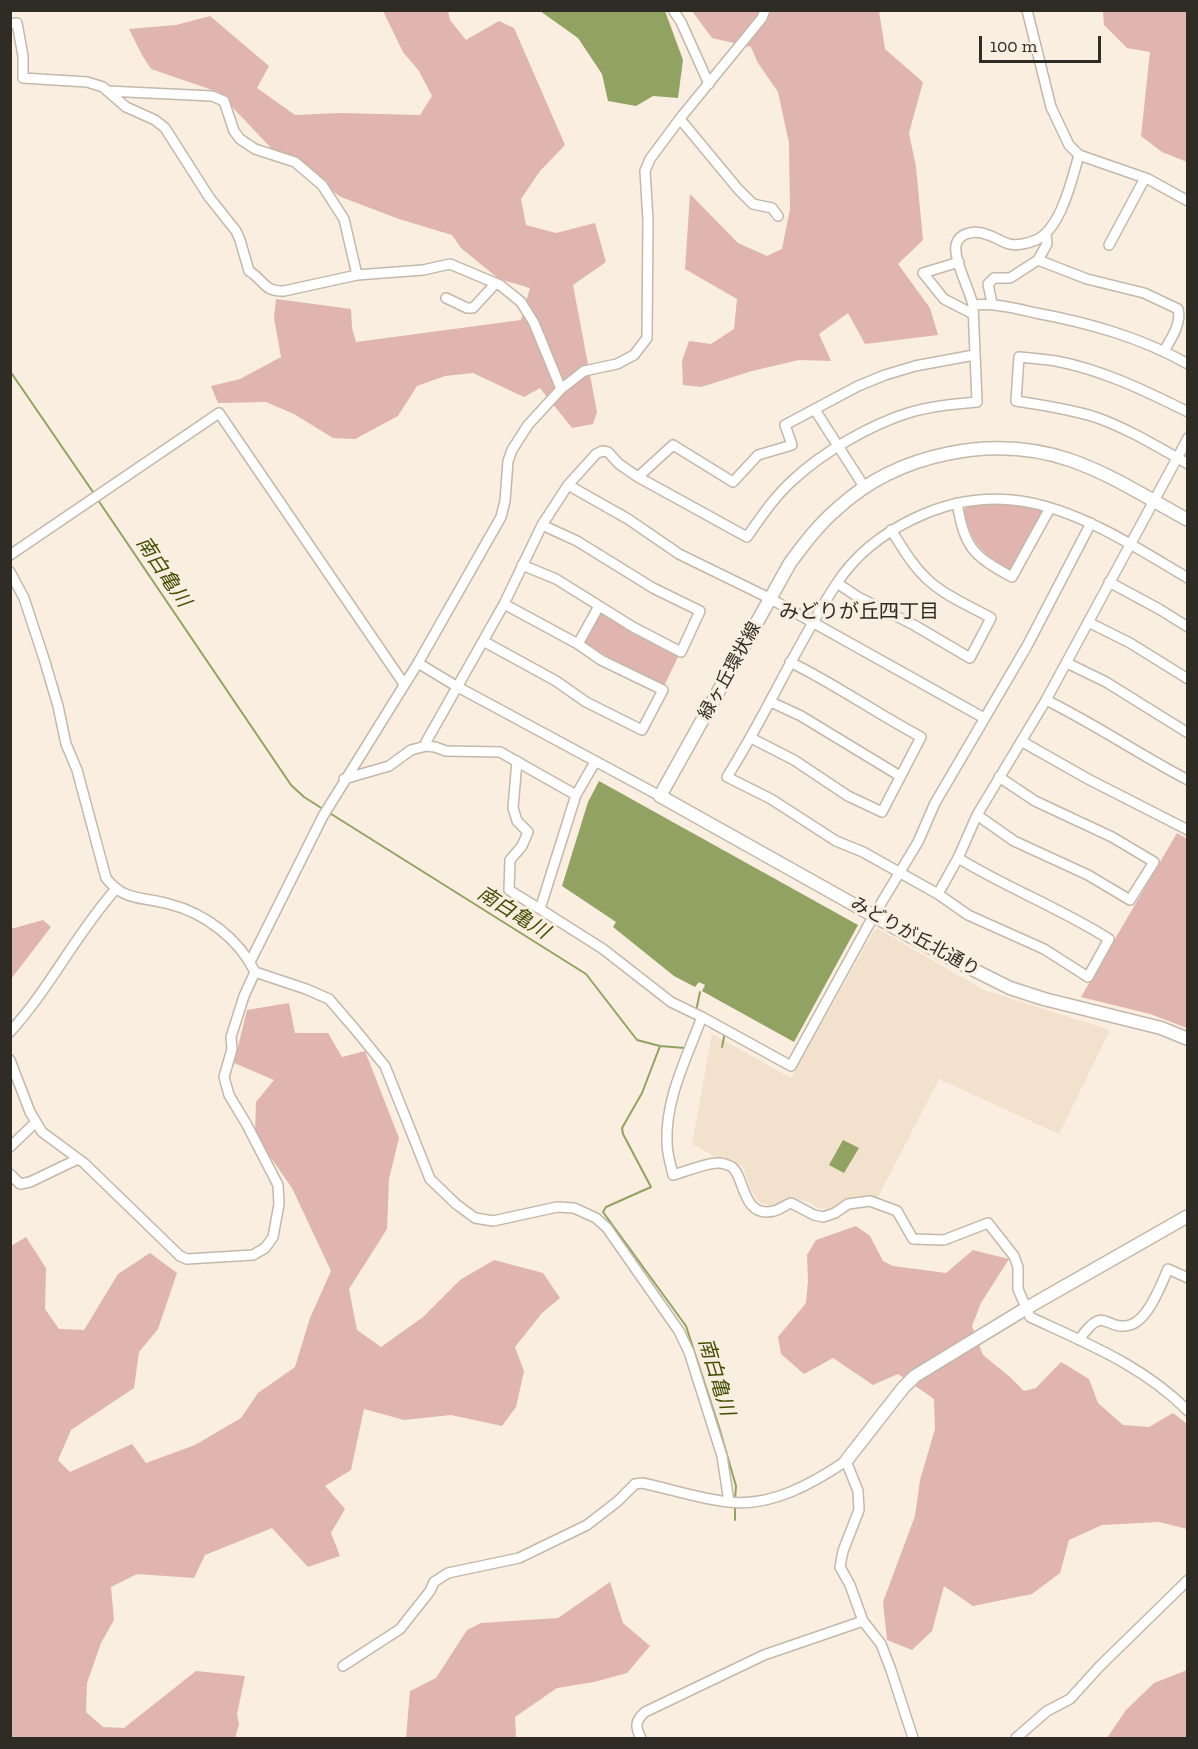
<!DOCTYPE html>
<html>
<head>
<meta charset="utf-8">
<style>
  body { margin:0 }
  #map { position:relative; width:1198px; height:1749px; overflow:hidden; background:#f9eee0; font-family:"Zilla Slab",serif }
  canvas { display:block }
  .frame { position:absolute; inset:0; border:12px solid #2f2b25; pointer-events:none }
  .scale { position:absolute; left:979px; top:36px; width:122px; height:27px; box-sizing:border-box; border:3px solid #2f2b25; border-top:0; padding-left:8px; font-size:18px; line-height:21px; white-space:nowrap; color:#2f2b25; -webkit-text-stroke:4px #f9eee0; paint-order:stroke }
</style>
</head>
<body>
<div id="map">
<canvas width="1198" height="1749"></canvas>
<div class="frame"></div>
<div class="scale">100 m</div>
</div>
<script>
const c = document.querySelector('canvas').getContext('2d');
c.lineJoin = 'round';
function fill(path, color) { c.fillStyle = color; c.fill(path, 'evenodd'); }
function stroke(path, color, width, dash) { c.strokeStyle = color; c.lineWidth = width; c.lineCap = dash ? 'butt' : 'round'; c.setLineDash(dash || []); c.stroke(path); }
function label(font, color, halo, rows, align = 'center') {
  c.font = font + ' "Zilla Slab","Noto Sans JP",serif'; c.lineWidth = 6; c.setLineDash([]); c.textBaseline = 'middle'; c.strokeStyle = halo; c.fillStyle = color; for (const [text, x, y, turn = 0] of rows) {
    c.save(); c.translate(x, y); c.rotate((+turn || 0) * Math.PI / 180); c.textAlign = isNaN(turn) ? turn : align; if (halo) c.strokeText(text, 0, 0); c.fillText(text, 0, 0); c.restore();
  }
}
const built = new Path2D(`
  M878 929 984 990 1110 1030 1059 1134 939 1079 878 1197 858 1198 832 1209 818 1208 807 1201 795 1200 770 1206 758 1201 751 1190 743 1167 733 1160 718 1158 692 1144 712 1034 791 1078 874 931Z`);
const green = new Path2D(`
  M383 11H448L450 20 466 40 499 21 514 28 565 145 540 171 521 199 526 225 556 233 595 223 606 262 573 285 597 412 593 424 572 428 540 388 524 397 473 373 445 376 417 386 398 416 355 439 333 438 294 414 266 402 218 403 211 386 240 379 281 357 274 318 276 299 351 309 352 328 356 342 521 320 530 288 499 279 461 248 452 235 399 219 341 197 272 149 218 92 151 69 142 55 129 29 176 25 210 16 269 66 257 88 295 115 341 113 420 115 432 96 419 71 403 52Z
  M692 11H879L885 49 923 82 909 133 916 167 923 240 898 264 930 308 938 335 865 344 848 313 819 334 831 361 799 360 752 371 701 387 683 385 682 361 689 341 711 344 734 329 737 299 685 269 690 194 738 243 767 256 782 249 790 209 789 143 778 92 758 63 751 47 712 38Z
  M1103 11H1187V162L1162 152 1141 136 1150 52 1127 48 1104 25Z
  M1009 502 1044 509 1013 569 1008 570C979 550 973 545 963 511 971 499 996 503 1009 502Z
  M601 610 679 655 664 686 620 664 583 642Z
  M1177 833 1187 839V1028L1150 1014 1081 997Z
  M43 920 51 927 11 979V929Z
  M289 1003 295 1033H328L342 1057 365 1051 399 1138 389 1179 387 1229 349 1289 357 1330 381 1347 423 1317 460 1280 494 1260 543 1273 560 1298 542 1313 515 1347 524 1371 516 1407 502 1426 451 1415 404 1420 364 1409 351 1470 325 1486 345 1509 331 1533 340 1556 308 1567 272 1528 205 1555 194 1578 137 1574 111 1587 114 1620 101 1643 87 1683 86 1712 103 1727 124 1728 196 1671 245 1676 237 1714 239 1724 235 1738H11V1246L26 1237 46 1268 45 1309 59 1329 84 1330 118 1274 150 1253 177 1273 158 1329 139 1352 134 1388 71 1430 58 1460 70 1472 132 1444 146 1463 195 1445 241 1418 258 1393 295 1367 310 1318 331 1271 292 1188 255 1135 256 1102 274 1080 234 1063 247 1010Z
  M856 1226 870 1236 883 1261 893 1266 946 1273 973 1250 1009 1259 981 1303 972 1326 983 1355 1010 1377 1024 1391 1036 1388 1061 1362 1089 1379 1098 1403 1123 1425 1149 1427 1173 1413 1187 1424V1529L1159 1522 1102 1525 1069 1540 1060 1573 1032 1594 973 1606 944 1586 932 1631 912 1650 887 1640 883 1602 915 1516 920 1480 935 1429 934 1399 898 1374 873 1385 833 1358 804 1374 781 1354 778 1337 806 1303 808 1281 807 1255 816 1240Z
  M610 1582 623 1623 650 1646 627 1673 594 1682 557 1688 515 1717 516 1738H406L410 1691 436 1678 467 1630 481 1623 558 1618Z
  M1187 1670V1738H1107L1126 1710 1154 1683Z`);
const water = new Path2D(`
  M540 11H665L683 60 678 98 653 96 636 106 608 101 602 74 578 38Z
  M599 781 858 925 794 1042 702 991 705 985 699 982 695 987 674 976 613 927 616 922 562 886 588 802Z
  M843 1140 859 1148 844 1173 829 1165Z`);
const stream = new Path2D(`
  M10 371 95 495
  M98 500 291 785 304 797 323 809
  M328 812 586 974 637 1040 660 1046 685 1048
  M696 1011 700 992
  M660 1046 642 1093 622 1128 623 1134 651 1187 606 1207 603 1212 686 1326 719 1427 736 1486 735 1500
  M722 1047 725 1032
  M735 1520V1506`);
const minor = new Path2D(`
  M673 10 681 22 709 84
  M1027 10 1051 107 1069 145 1079 155 1148 179 1188 201
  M10 24 17 23 23 56V78L87 82 103 87 126 107 155 120 165 128 209 197 236 231 240 240 249 271C264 280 264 292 284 291L357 275 423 270 450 264 500 285 521 302 534 323 561 389
  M107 91 212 96 224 101 234 131 240 139 255 149 295 162 322 185 344 219 357 275
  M680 119 738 189 753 204 772 208 778 216
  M1109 245 1145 178
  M1038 260 1047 244 1046 233
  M959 262 923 273 944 299 973 314
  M446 298 467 308H473L496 283
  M992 303 988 284 994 278H1010L1038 260 1087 279 1144 293 1178 309C1182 323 1171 339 1164 351
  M973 305C969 289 957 266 956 252 953 233 974 229 988 235 995 237 1002 242 1009 244 1017 246 1029 243 1036 240 1061 229 1072 179 1079 155
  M815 410 865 488
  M1188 412C1146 391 1103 370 1056 361 1044 359 1031 358 1019 357L1016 401C1043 405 1069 409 1095 417 1127 428 1158 447 1188 464
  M638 477 673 445 733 482 758 455 792 445 785 425 858 386 885 375 915 366 974 355
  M568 485 628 519 679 554 771 599 984 718
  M957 503C965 548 972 555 1012 577L1050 508
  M10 555 219 413 404 684
  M522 565 556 579 633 627 681 652 700 611 653 588 577 541 542 525
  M10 572 24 598 45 662 58 706 66 744 77 770 106 878C125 902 141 896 169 904 205 913 239 939 255 972L306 989 329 999 354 1028 385 1066 430 1179 456 1204 475 1218 493 1221 557 1207 574 1208 596 1218 607 1228 679 1331 689 1352 722 1456 729 1502
  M1109 582 1159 609 1188 627
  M837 583 858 597 914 625 970 658 991 618C970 606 945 596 927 579 912 565 902 547 891 530
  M1088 622 1130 643 1188 679
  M483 641 556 681 586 702 642 730 663 690 601 660 578 644 504 604
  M578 644 599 606
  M418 663 456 686 660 796
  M1067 663 1106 682 1188 733
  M1046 700C1095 724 1140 755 1188 780
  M771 702 801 716 900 776
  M751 738 794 760 848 796 882 812 921 737C876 713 835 684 790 662
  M1021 741 1088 779 1188 830
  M426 746V742L504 604 542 525 568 485 596 454 602 451 608 452 619 464 638 477 747 537C761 517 775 496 793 480 823 452 870 425 908 413 931 406 954 404 977 402L973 305C995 303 1014 308 1036 313 1089 323 1140 337 1188 364
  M517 761 513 808 517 821 528 832 522 846 510 860 509 890 540 909
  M595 762 576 795 540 909 603 949 671 1002 702 1017 791 1066 874 915 918 842 935 803 1027 646 1091 523
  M344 779 389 766 411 750 426 746 435 747 446 751 500 752 576 795
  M977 815 1014 841 1088 875 1130 900 1154 862 1112 837 1035 801 999 777
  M958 858C1007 888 1060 908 1109 939L1088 977 1044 949 968 915 938 894 863 852 836 841 771 799 727 777C767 714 796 645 837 583 856 554 882 534 913 519 1018 468 1098 525 1188 578
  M938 894 958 858 977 815 1046 700 1188 438
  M250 962 323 816 418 663 501 517 505 501 508 461 512 450 528 425 561 389 584 371 617 364 634 355 647 338 648 220 645 171 650 159 682 116 762 18 765 10
  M702 1017C687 1057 665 1099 667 1143 667 1154 671 1165 673 1175 685 1172 708 1162 719 1163 722 1163 729 1165 732 1167 745 1177 742 1219 774 1211 779 1210 785 1205 791 1203L814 1215 823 1217 835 1213 848 1204 870 1201 897 1211 913 1239 944 1240 988 1223 1014 1256 1018 1267V1289L1030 1317C1086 1343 1144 1366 1188 1411
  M10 1032C50 988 76 934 115 890
  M10 1060 30 1112 42 1132 84 1163 180 1256 187 1259 253 1255 265 1248 273 1237 279 1204 278 1185 247 1125 229 1095 224 1077 232 1049 231 1037 244 996 255 972
  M10 1147 36 1122
  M10 1174 20 1184 30 1182 78 1159
  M1079 1340C1105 1302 1105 1332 1130 1325 1148 1320 1161 1285 1168 1269L1188 1278
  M343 1666 400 1629 430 1591 434 1582 448 1573 519 1558 587 1525 618 1501 635 1484 642 1483C671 1489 700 1499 729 1502 771 1507 812 1484 846 1461L858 1491 859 1510 843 1551 840 1567 850 1585 863 1621 881 1644 891 1670 913 1738
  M641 1738C635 1727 635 1721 645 1712L764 1655 863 1621
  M1016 1738 1047 1711 1070 1699 1100 1666 1188 1580`);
const tertiary = new Path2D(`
  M1188 520C1149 499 1111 474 1070 460 993 434 898 453 838 508 819 524 804 544 790 563L660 796 942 954 1010 988 1044 999 1161 1028 1188 1039
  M846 1461 903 1388 915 1376 1025 1309 1188 1216`);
const streetNames = [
  ["緑ヶ丘環状線",730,671,-61],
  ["みどりが丘北通り",915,937,29]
];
const waterNames = [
  ["南白亀川",163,572,56],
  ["南白亀川",513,913,32],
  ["南白亀川",716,1377,73]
];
const neighbourhoodNames = [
  ["みどりが丘四丁目",859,612]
];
fill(built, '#f2e1cd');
fill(green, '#e0b4af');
fill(water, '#92a263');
stroke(stream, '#92a263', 2);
stroke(minor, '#c3b8ab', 12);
stroke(tertiary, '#c3b8ab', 15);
stroke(minor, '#fff', 9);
stroke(tertiary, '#fff', 12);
label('18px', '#2f2b25', '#f9eee0', streetNames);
label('italic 20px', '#424f04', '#f9eee0', waterNames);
label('20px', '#2f2b25', '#f9eee0', neighbourhoodNames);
</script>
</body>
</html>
